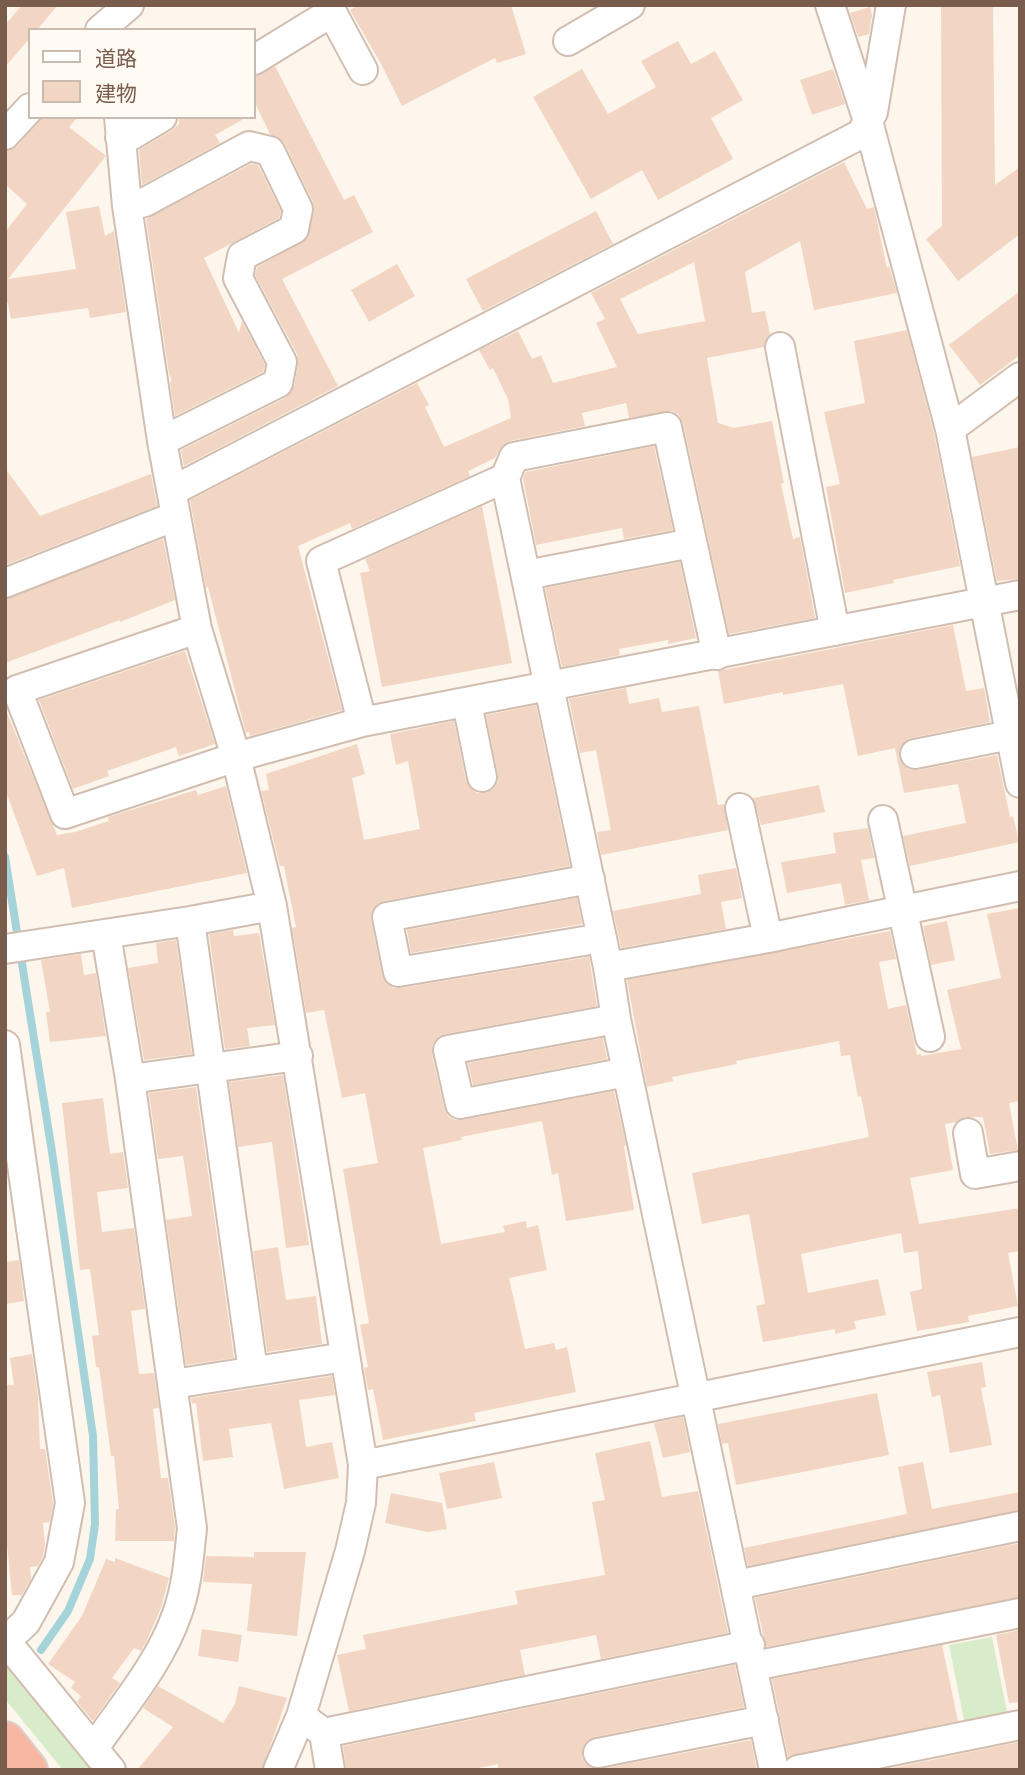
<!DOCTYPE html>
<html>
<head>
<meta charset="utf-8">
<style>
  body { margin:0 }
  #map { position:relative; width:1025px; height:1775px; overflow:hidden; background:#fdf6ec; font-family:"IBM Plex Sans","Noto Sans JP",sans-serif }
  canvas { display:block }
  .frame { position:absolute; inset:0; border:7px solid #7a5c4d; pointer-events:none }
  .legend { position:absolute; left:28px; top:28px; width:228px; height:91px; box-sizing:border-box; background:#fffaf3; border:2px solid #cabbb1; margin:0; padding:9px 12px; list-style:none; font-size:21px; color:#7a5c4d }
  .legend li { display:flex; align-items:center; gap:14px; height:35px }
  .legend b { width:35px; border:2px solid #cabbb1 }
</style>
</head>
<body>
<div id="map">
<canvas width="1025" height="1775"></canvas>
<div class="frame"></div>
<ul class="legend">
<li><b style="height:9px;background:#fff"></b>道路</li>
<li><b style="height:19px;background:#f3d5c3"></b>建物</li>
</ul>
</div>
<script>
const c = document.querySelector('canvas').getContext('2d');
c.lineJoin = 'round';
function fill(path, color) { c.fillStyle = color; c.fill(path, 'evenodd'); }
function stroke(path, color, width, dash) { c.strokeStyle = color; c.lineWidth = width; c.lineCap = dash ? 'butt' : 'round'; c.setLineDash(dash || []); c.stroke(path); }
const green = new Path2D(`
  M992 1637 1008 1717 965 1725 949 1645Z
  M5 1665 91 1770H63L5 1699Z`);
const stream = new Path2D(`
  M5 857 52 1152 93 1436 95 1524 90 1559 68 1611 41 1650`);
const building = new Path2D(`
  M22 5H58L37 30H30V38L5 67V25Z
  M360 5H511L526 54 497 63 495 58 402 106 380 62 350 10Z
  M941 5H993L995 185 1020 167V234L958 281 926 239 942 226Z
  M870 7 872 15 869 34 858 37 850 13Z
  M678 41 691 64 715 51 743 100 711 118 733 159 658 200 642 170 591 199 533 97 582 69 608 114 656 87 641 61Z
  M275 66 344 200 354 195 373 232 282 279 338 386 184 466 181 450 285 398 294 386 298 365 297 354 255 275 257 267 307 239 314 212 313 202 285 144 280 138 270 134 254 101V77Z
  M833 69 845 104 812 115 800 80Z
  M43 117H78L69 127 106 156 8 279 76 269 66 212 99 206 105 236 114 231 126 312 90 318 88 308 11 319 8 303 5 304V232L27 204 5 184V151L17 146Z
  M179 117H247L215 135 220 143 142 185 139 150 171 131 179 124Z
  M844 162 867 209 874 207 887 268 889 266 897 293 814 310 800 241 745 272 752 313 765 311 770 334 765 341 764 347 707 358 718 423 734 428 772 421 784 483 781 484 793 539 800 537 815 618 729 634 683 423 679 415 672 411 629 418 626 403 582 413 585 426 510 441 503 445 495 458 468 471 470 476 352 529 350 523 298 546 342 710 250 736 249 732 246 733 208 587 206 588 190 500 417 383 429 405 425 407 444 447 511 418 508 399 493 368 490 370 479 350 518 331 532 359 541 355 553 383 617 367 596 323 605 319 591 293ZM694 262 705 321 638 334 620 299Z
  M251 164 258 165 281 211 279 218 204 258 239 333 242 321 265 365 263 372 175 416 170 382 172 381 169 374 146 219Z
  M596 211 613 244 483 311 466 279Z
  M397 264 415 296 369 322 351 290Z
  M1020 291V355L980 385 949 345Z
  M907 330 934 433 960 566 893 580 894 583 845 593 826 487 840 484 824 412 865 403 854 341Z
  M654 446 673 530 624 539 622 528 536 545 523 478 526 472Z
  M1020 447V579L997 581 972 457Z
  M5 468 40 516 151 474 157 506 5 565Z
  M482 506 512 663 382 687 360 573 370 571 365 559Z
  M163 539 175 600 120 622V620L5 663V599Z
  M680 562 696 638 668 644V640L619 649 620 655 562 667 545 588Z
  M953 625 966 691 984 688 990 722 911 738 905 741 900 748 899 758 903 765 909 769 918 770 997 755 1010 817 1013 816 1019 842 910 866 903 836 966 823 958 784 904 793 895 748 858 756 843 684 783 695V692L724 704 718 671Z
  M185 651 215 744 179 756 176 747 107 771 109 776 73 789 39 700Z
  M626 688 629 704 659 698 662 712 699 706 718 805 724 804 728 830 601 855 597 832 611 830 596 750 580 753 569 699Z
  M536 705 570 866 384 901 377 904 372 911 371 920 382 975 386 983 393 988H401L589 957 597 1006 445 1034 438 1037 433 1044 432 1054 444 1108 448 1116 455 1120H463L614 1091 626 1145 624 1146 634 1210 566 1221 558 1173 552 1175 542 1121 461 1137 462 1140 423 1148 441 1244 505 1232 503 1226 526 1221 527 1228 538 1225 547 1270 509 1278 525 1349 554 1343 556 1350 567 1347 576 1392 474 1413 476 1421 383 1440 373 1389 368 1390 364 1368 368 1367 360 1325 369 1323 343 1169 378 1163 365 1093 342 1098 324 1010 306 1013 292 928 296 927 287 882 284 866H280L261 791 269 790 266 774 357 744 365 774 352 778 364 840 420 829 408 761 396 765 390 734 454 721 466 781 470 788 477 793H485L493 789 498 782V774L486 715Z
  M5 708 57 835 75 832 109 821 108 817 196 790 198 795 226 786 247 873 72 908 64 868 37 876 5 789Z
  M819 785 825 812 761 825 753 798Z
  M868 828 874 858 861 860 869 900 845 905 841 883 787 893 781 862 836 853 833 833Z
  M736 868 742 898 721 902 726 929 621 948 613 911 701 894 698 875Z
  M577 898 582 924 411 953 407 930Z
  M1020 908V1101L1009 1103 1018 1150 990 1154 983 1117H965L956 1122 945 1124 953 1170 910 1178 919 1224 1020 1208V1251L1008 1253 1018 1306 968 1316 969 1322 917 1331 910 1292 922 1289 918 1251 904 1253 901 1233 801 1254 808 1293 878 1279 886 1315 854 1321 856 1329 835 1334V1329L763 1342 756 1306 765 1304 749 1214 702 1224 692 1173 869 1137 861 1096 858 1097 850 1055 841 1056 839 1041 736 1061 737 1064 672 1077 673 1081 647 1087 627 980 890 931 896 959 879 962 888 1009 906 1005 917 1055 921 1054V1056L961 1049 947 990 1001 978 987 914Z
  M947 921 955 960 931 965 923 926Z
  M233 930 234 936 259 933 275 1025 247 1028 250 1046 225 1049 209 934Z
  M176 940 192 1054 144 1060 128 968 158 963 156 943Z
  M81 954 84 975 96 973 106 1036 50 1042 46 1012H50L41 960Z
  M603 1038 607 1059 473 1085 468 1063Z
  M283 1075 309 1245 286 1248 272 1142 238 1147 229 1082Z
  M196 1087 234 1358 186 1365 166 1220 192 1216 183 1156 158 1159 149 1093Z
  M103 1098 110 1154 123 1152 128 1188 97 1192 102 1232 134 1228 145 1309 131 1311 139 1374 154 1373 159 1408 153 1409 161 1478H168L175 1528 174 1541H115L116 1509H119L114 1456H111L99 1367H96L92 1336 99 1335 90 1269 80 1270 62 1103Z
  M278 1247 286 1300 316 1296 322 1344 267 1352 253 1251Z
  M19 1260 24 1301 5 1304V1262Z
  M32 1354 38 1397 40 1449H45L53 1504 50 1522 43 1523 45 1544 43 1556 38 1566 30 1567 31 1579 22 1595H12L5 1524V1385H14L10 1358Z
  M982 1362 986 1387 981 1388 992 1445 950 1453 940 1395 932 1397 927 1372Z
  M332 1376 335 1395 299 1400 306 1447 332 1442 339 1478 284 1489 271 1423 229 1429 233 1457 203 1461 196 1403 192 1404 191 1398Z
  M877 1393 889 1455 736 1485 728 1443 722 1444 718 1424Z
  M683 1417 690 1452 663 1458 654 1423Z
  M650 1441 662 1497 698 1491 728 1633 601 1659 596 1635 520 1650 525 1675 349 1711 337 1655 366 1649 363 1635 518 1604 515 1591 605 1575 592 1502 605 1500 595 1453Z
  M494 1462 502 1498 447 1509 439 1473Z
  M923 1462 932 1509 1020 1492V1510L748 1566 744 1548 907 1514 898 1467Z
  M391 1493 442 1503 447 1529 428 1532 385 1523Z
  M1020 1543V1597L766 1647 755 1598Z
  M254 1552H306L297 1636 247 1631 252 1584 203 1582 206 1556 254 1557Z
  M115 1558 169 1578 161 1608 146 1642 141 1651 134 1648 112 1678 120 1683 93 1721 77 1702 81 1696 71 1688 75 1682 48 1664 82 1616 106 1559 115 1562Z
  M202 1629 242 1635 238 1662 198 1656Z
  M1020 1630V1702L1009 1703 996 1635Z
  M942 1645 958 1721 788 1757 772 1679Z
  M735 1665 744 1707 595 1737 588 1740 583 1747 582 1757 585 1763 592 1768 601 1769 751 1740 757 1770H498V1764L469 1770H346L343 1746Z
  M158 1686 223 1723 235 1704 239 1686 287 1698 262 1770H137L173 1727 143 1708Z
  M1020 1742V1770H883L1009 1744Z`);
const minor = new Path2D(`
  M328 5 363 70
  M830 5 868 121 950 429 1020 783
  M100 30 129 5
  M568 41 630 5
  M254 60 332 12
  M119 117 127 206 162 441 197 629 236 757 272 906 363 1465 361 1503 350 1551 301 1716 278 1770
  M5 135 30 108
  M120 137 132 135 162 117
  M127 206 145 202 249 146 270 151 298 209 294 229 242 256 238 278 282 362 278 383 162 441
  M780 347 835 631
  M950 429 1020 377
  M505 478 608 967 616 1019 774 1770
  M172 491 861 134 873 112 891 5
  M526 575 692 543
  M5 583 176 516
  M197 629 17 690 65 814 236 757 362 722 1020 595
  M467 703 482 777
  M362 722 321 561 505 478 514 457 667 427 717 655
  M915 754 1010 735
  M740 808 768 938
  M883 820 930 1037
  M590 879 387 917 398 972 602 938
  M190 921 253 1371
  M5 949 190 921 272 906
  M608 967 768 938 1020 886
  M616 1019 448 1050 460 1104 627 1072
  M5 1045 70 1503 59 1562 26 1622 6 1641
  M130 1079 298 1056
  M968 1133 975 1174 1020 1166
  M173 1384 345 1357
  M363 1465 1020 1332
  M736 1585 1020 1526
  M5 1640 111 1770
  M754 1666 1020 1613
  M301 1716 324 1733 750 1645
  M324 1733 330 1770
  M94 1748C123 1706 160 1663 177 1614 187 1587 189 1557 192 1528L130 1079 106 934
  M598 1753 764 1720
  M798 1770 1020 1725`);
const motorway = new Path2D(`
  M5 1741 28 1770`);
fill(green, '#d8ecc9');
stroke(stream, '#a5d3da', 8);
fill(building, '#f3d5c3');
stroke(minor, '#d1beb0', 32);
stroke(motorway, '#dad1cd', 42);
stroke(minor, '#fff', 28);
stroke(motorway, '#f7b7a3', 38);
</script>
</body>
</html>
